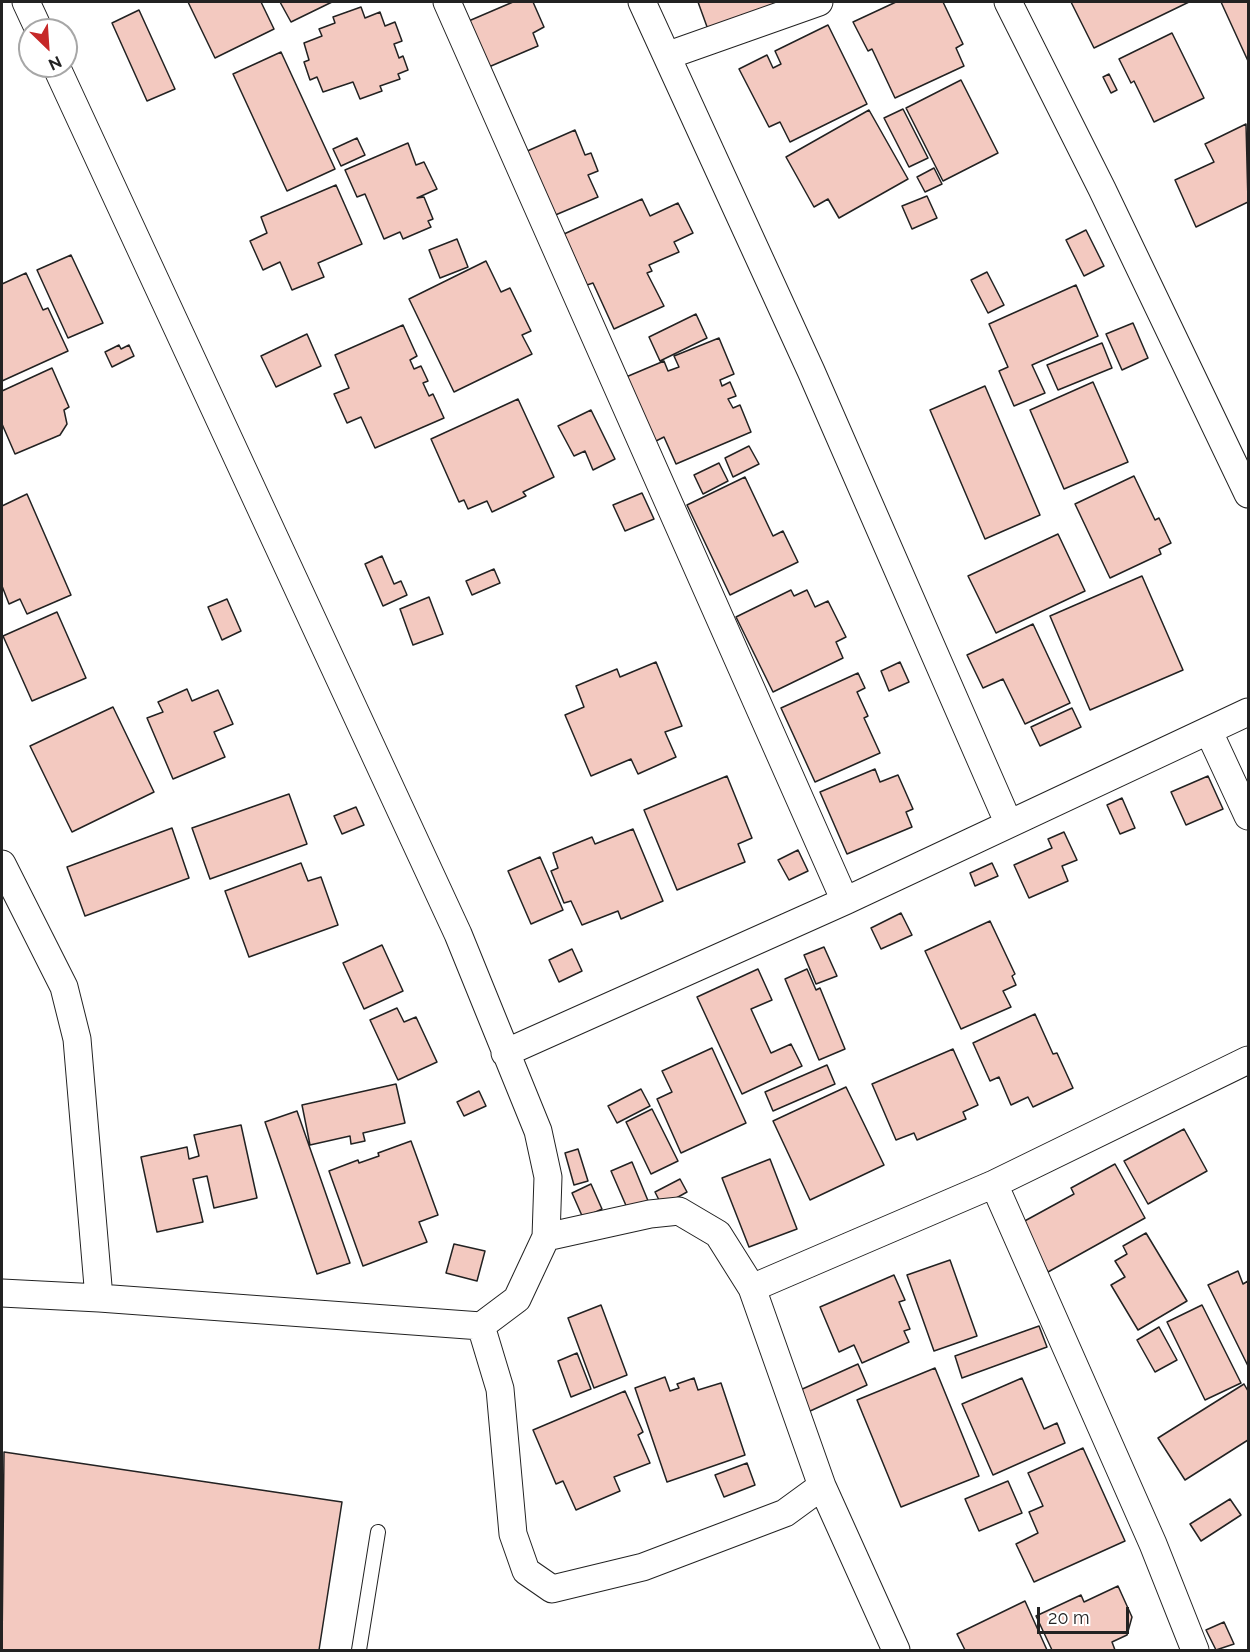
<!DOCTYPE html>
<html>
<head>
<meta charset="utf-8">
<style>
  body { margin:0 }
  #map { position:relative; width:1250px; height:1652px; overflow:hidden; background:#fff; font-family:Raleway,sans-serif }
  canvas { display:block }
  .frame { position:absolute; inset:0; border:3px solid #222; pointer-events:none }
  .north { position:absolute; left:18px; top:18px; width:60px; height:60px; box-sizing:border-box; background:#fff; border:2px solid #a7a7a7; border-radius:50%; rotate:155deg; font-size:16px; font-weight:700; line-height:24px; text-align:center; color:#222 }
  .north::after { content:''; display:block; margin:auto; width:21px; height:27px; background:#c62828; clip-path:polygon(50% 0,100% 100%,50% 72%,0 100%) }
  .scale { position:absolute; left:1037px; top:1607px; width:92px; height:27px; box-sizing:border-box; border:3px solid #222; border-top:0; padding-left:8px; font-size:18px; line-height:21px; white-space:nowrap; color:#222; -webkit-text-stroke:4px #fff; paint-order:stroke }
</style>
</head>
<body>
<div id="map">
<canvas width="1250" height="1652"></canvas>
<div class="frame"></div>
<div class="north">N</div>
<div class="scale">20 m</div>
</div>
<script>
const c = document.querySelector('canvas').getContext('2d');
c.lineJoin = 'round';
function fill(path, color) { c.fillStyle = color; c.fill(path, 'evenodd'); }
function stroke(path, color, width, dash) { c.strokeStyle = color; c.lineWidth = width; c.lineCap = dash ? 'butt' : 'round'; c.setLineDash(dash || []); c.stroke(path); }
const building = new Path2D(`
  M188 2H261L274 29 215 58Z
  M280 2H332L291 22Z
  M513 2H533L544 27 533 33 538 46 484 69 464 23Z
  M698 2H800L710 35Z
  M896 2H943L963 44 956 48 964 66 895 98 872 49 868 51 853 22Z
  M1071 2H1189L1094 48Z
  M1221 2H1248V61Z
  M361 7 365 18 380 12 385 26 395 22 402 41 394 44 399 58 403 56 408 70 398 74 400 79 380 86 382 91 360 99 353 82 323 92 317 77 310 80 304 62 309 60 304 43 322 36 319 29 335 23 333 17Z
  M139 10 175 89 147 101 112 23Z
  M828 25 867 104 790 142 780 122 769 127 739 69 767 55 773 68 781 64 775 51Z
  M1172 33 1204 98 1154 122 1134 81 1131 83 1119 59Z
  M281 52 335 169 287 191 233 74Z
  M1109 74 1117 90 1111 93 1103 77Z
  M961 80 998 153 943 181 906 108Z
  M903 109 928 158 909 167 884 118Z
  M869 110 908 179 839 218 828 199 814 207 786 157Z
  M1246 124 1248 202 1196 227 1175 180 1214 162 1205 144Z
  M575 130 585 155 591 153 598 171 588 175 598 197 553 216 525 152Z
  M357 138 365 155 341 166 333 149Z
  M408 143 416 165 424 162 437 189 417 198 424 197 433 219 428 221 431 227 403 239 400 232 384 239 365 194 357 197 345 170Z
  M934 168 942 184 925 192 917 177Z
  M336 185 362 244 318 263 324 277 292 290 280 262 263 270 250 241 267 233 261 217Z
  M927 196 937 218 912 229 902 206Z
  M642 199 650 216 678 203 693 233 674 242 679 252 649 265 652 271 647 273 664 306 614 329 593 283 587 285 564 234Z
  M1086 230 1104 266 1084 276 1066 240Z
  M457 239 468 267 440 278 429 250Z
  M71 255 103 323 68 338 37 270Z
  M486 261 501 292 510 288 531 331 522 335 532 354 454 392 409 299Z
  M987 272 1004 305 988 313 971 280Z
  M26 273 43 310 48 308 68 351 2 381V284Z
  M1076 285 1098 336 1032 365 1045 393 1014 406 999 371 1008 367 989 324Z
  M696 314 707 338 660 361 649 337Z
  M1133 323 1148 358 1122 370 1106 334Z
  M403 325 417 356 410 360 414 369 421 366 428 381 423 383 429 396 433 394 444 418 375 448 361 417 347 423 334 394 349 388 335 355Z
  M307 334 321 366 276 387 261 356Z
  M719 338 734 374 720 380 722 386 730 382 736 396 728 399 733 408 740 405 751 432 676 464 664 437 654 442 626 377 664 361 668 371 679 367 674 356Z
  M1102 343 1112 368 1058 390 1047 365Z
  M119 345 121 349 129 345 134 356 112 367 105 352Z
  M52 368 69 407 64 410 67 424 60 435 15 454 2 424V391Z
  M1093 382 1128 462 1064 489 1030 410Z
  M985 386 1040 515 985 539 930 410Z
  M518 399 554 477 523 492 526 496 492 512 487 501 468 509 464 500 459 502 431 439Z
  M591 410 615 459 593 470 585 451 574 456 558 426Z
  M749 446 759 464 733 477 725 458Z
  M719 463 728 481 703 494 694 475Z
  M1134 476 1155 520 1159 518 1171 543 1159 549 1161 554 1110 578 1075 504Z
  M745 477 773 536 783 531 798 562 730 595 687 505Z
  M642 493 654 519 625 531 613 505Z
  M27 494 71 595 27 614 20 599 9 604 2 586V506Z
  M1058 534 1085 591 996 633 968 576Z
  M382 556 394 584 401 581 407 595 383 606 365 564Z
  M494 569 500 583 472 595 466 581Z
  M1142 576 1183 670 1090 710 1050 616Z
  M791 590 794 596 807 590 815 607 828 601 846 637 836 642 843 658 773 692 736 617Z
  M429 597 443 634 413 645 400 609Z
  M227 599 241 631 222 640 208 607Z
  M57 612 86 678 32 701 3 636Z
  M1033 624 1070 703 1025 724 1003 679 983 688 967 655Z
  M656 662 682 726 665 732 676 757 638 774 631 759 591 776 565 715 584 707 576 686 617 669 620 677Z
  M900 662 909 682 889 691 881 671Z
  M858 673 865 688 857 692 868 716 864 718 880 753 815 782 781 708Z
  M187 689 192 701 218 690 233 724 214 732 225 757 173 779 147 718 163 712 158 702Z
  M113 707 154 792 72 832 30 746Z
  M1072 708 1081 727 1040 746 1031 727Z
  M875 769 880 782 898 775 913 809 906 812 912 827 847 854 820 792Z
  M727 776 752 838 738 844 745 862 677 890 644 810Z
  M1208 776 1223 809 1186 825 1171 792Z
  M289 794 307 844 210 879 192 828Z
  M1122 798 1135 828 1120 834 1107 805Z
  M356 807 364 825 342 834 334 816Z
  M172 828 189 878 85 916 67 867Z
  M633 829 663 901 621 919 618 911 582 925 571 901 564 903 551 871 558 868 553 853 592 837 595 844Z
  M1064 832 1077 860 1062 866 1068 881 1029 898 1014 865 1052 848 1048 839Z
  M798 850 808 871 789 880 778 860Z
  M540 857 563 910 531 924 508 871Z
  M301 863 308 881 321 877 338 925 249 957 225 891Z
  M992 863 998 876 975 886 970 873Z
  M901 913 912 935 881 949 871 928Z
  M990 921 1015 974 1012 976 1016 985 1003 991 1011 1007 961 1029 925 951Z
  M382 945 403 991 364 1009 343 963Z
  M824 947 837 976 816 984 804 955Z
  M572 949 582 971 559 982 549 960Z
  M758 969 772 1000 751 1009 771 1053 791 1044 802 1066 742 1094 697 997Z
  M807 969 816 990 820 988 845 1049 819 1060 785 979Z
  M397 1008 404 1022 416 1017 437 1062 398 1080 370 1020Z
  M1035 1014 1053 1054 1057 1053 1073 1088 1033 1107 1028 1097 1011 1105 999 1077 990 1081 973 1043Z
  M712 1048 746 1123 681 1153 657 1099 672 1092 662 1071Z
  M953 1049 978 1105 963 1112 966 1119 917 1140 914 1133 896 1140 872 1084Z
  M827 1065 835 1084 773 1111 765 1092Z
  M396 1084 405 1123 363 1133 365 1141 351 1144 350 1136 310 1145 302 1105Z
  M846 1087 884 1165 810 1200 773 1121Z
  M641 1089 650 1106 617 1123 608 1106Z
  M479 1091 486 1106 464 1116 457 1102Z
  M652 1109 678 1161 651 1174 626 1122Z
  M297 1111 350 1263 317 1274 265 1122Z
  M241 1125 257 1198 214 1208 207 1176 193 1179 203 1222 157 1232 141 1157 187 1147 189 1159 199 1156 194 1135Z
  M1184 1129 1207 1171 1148 1204 1124 1161Z
  M411 1141 438 1215 419 1222 427 1242 363 1266 329 1171 358 1160 359 1163 379 1156 378 1153Z
  M578 1149 588 1181 574 1185 565 1153Z
  M770 1159 797 1229 749 1247 722 1178Z
  M632 1162 651 1208 631 1217 611 1171Z
  M1115 1164 1145 1218 1048 1272 1021 1223 1074 1194 1071 1188Z
  M680 1179 687 1192 662 1206 655 1192Z
  M591 1184 602 1209 583 1218 572 1193Z
  M1146 1233 1187 1301 1138 1330 1111 1285 1125 1277 1115 1261 1127 1254 1123 1246Z
  M454 1244 485 1251 477 1281 446 1273Z
  M950 1260 977 1336 934 1351 907 1275Z
  M1238 1271 1243 1284 1248 1281V1366L1208 1285Z
  M894 1275 905 1300 899 1302 910 1329 904 1331 909 1342 862 1363 854 1345 839 1352 820 1307Z
  M601 1305 627 1375 594 1388 568 1318Z
  M1202 1305 1241 1383 1205 1400 1167 1322Z
  M1039 1326 1047 1347 962 1378 955 1356Z
  M1159 1327 1177 1360 1155 1372 1137 1340Z
  M577 1353 591 1389 571 1397 558 1361Z
  M858 1364 867 1385 808 1412 798 1391Z
  M935 1368 979 1476 901 1507 857 1400Z
  M665 1377 670 1391 679 1388 677 1384 694 1378 698 1390 721 1383 745 1455 667 1482 635 1388Z
  M1022 1378 1044 1429 1057 1423 1065 1443 993 1475 962 1404Z
  M1244 1384 1248 1391V1440L1185 1480 1158 1438Z
  M625 1391 643 1432 638 1435 650 1463 614 1477 620 1491 576 1510 563 1481 556 1484 533 1430Z
  M1083 1448 1125 1541 1034 1582 1016 1544 1038 1533 1029 1512 1043 1506 1028 1473Z
  M4 1452 342 1502 319 1650H2Z
  M747 1463 755 1485 724 1497 715 1475Z
  M1008 1481 1022 1513 979 1531 965 1499Z
  M1230 1499 1241 1515 1201 1541 1190 1524Z
  M1118 1586 1132 1617 1127 1635 1112 1642 1115 1650H1052L1036 1616 1081 1595 1084 1602Z
  M1025 1601 1047 1650H965L957 1634Z
  M1224 1622 1234 1644 1216 1650 1206 1630Z`);
const lane = new Path2D(`
  M359 1650 378 1532`);
const street = new Path2D(`
  M26 2 39 30
  M447 2 845 901
  M642 2 811 371 1008 822
  M1008 2 1102 189 1248 494
  M669 55 819 2
  M1209 732 1248 816
  M2 864 64 987 77 1039 99 1298
  M505 1053 845 901 1248 712
  M994 1184 1153 1544 1195 1650
  M546 1237 650 1214 679 1211 718 1234 752 1288 994 1184 1248 1060
  M2 1293 99 1298 481 1326 517 1299 546 1237 548 1177 538 1131 458 934 56 66
  M481 1326 500 1389 513 1534 526 1571 552 1589 643 1567 785 1513 822 1486 752 1288
  M822 1486 896 1650`);
fill(building, '#f3c9c0');
stroke(building, '#222', 1.5);
stroke(lane, '#222', 16);
stroke(street, '#222', 29);
stroke(lane, '#fff', 14);
stroke(street, '#fff', 27);
</script>
</body>
</html>
